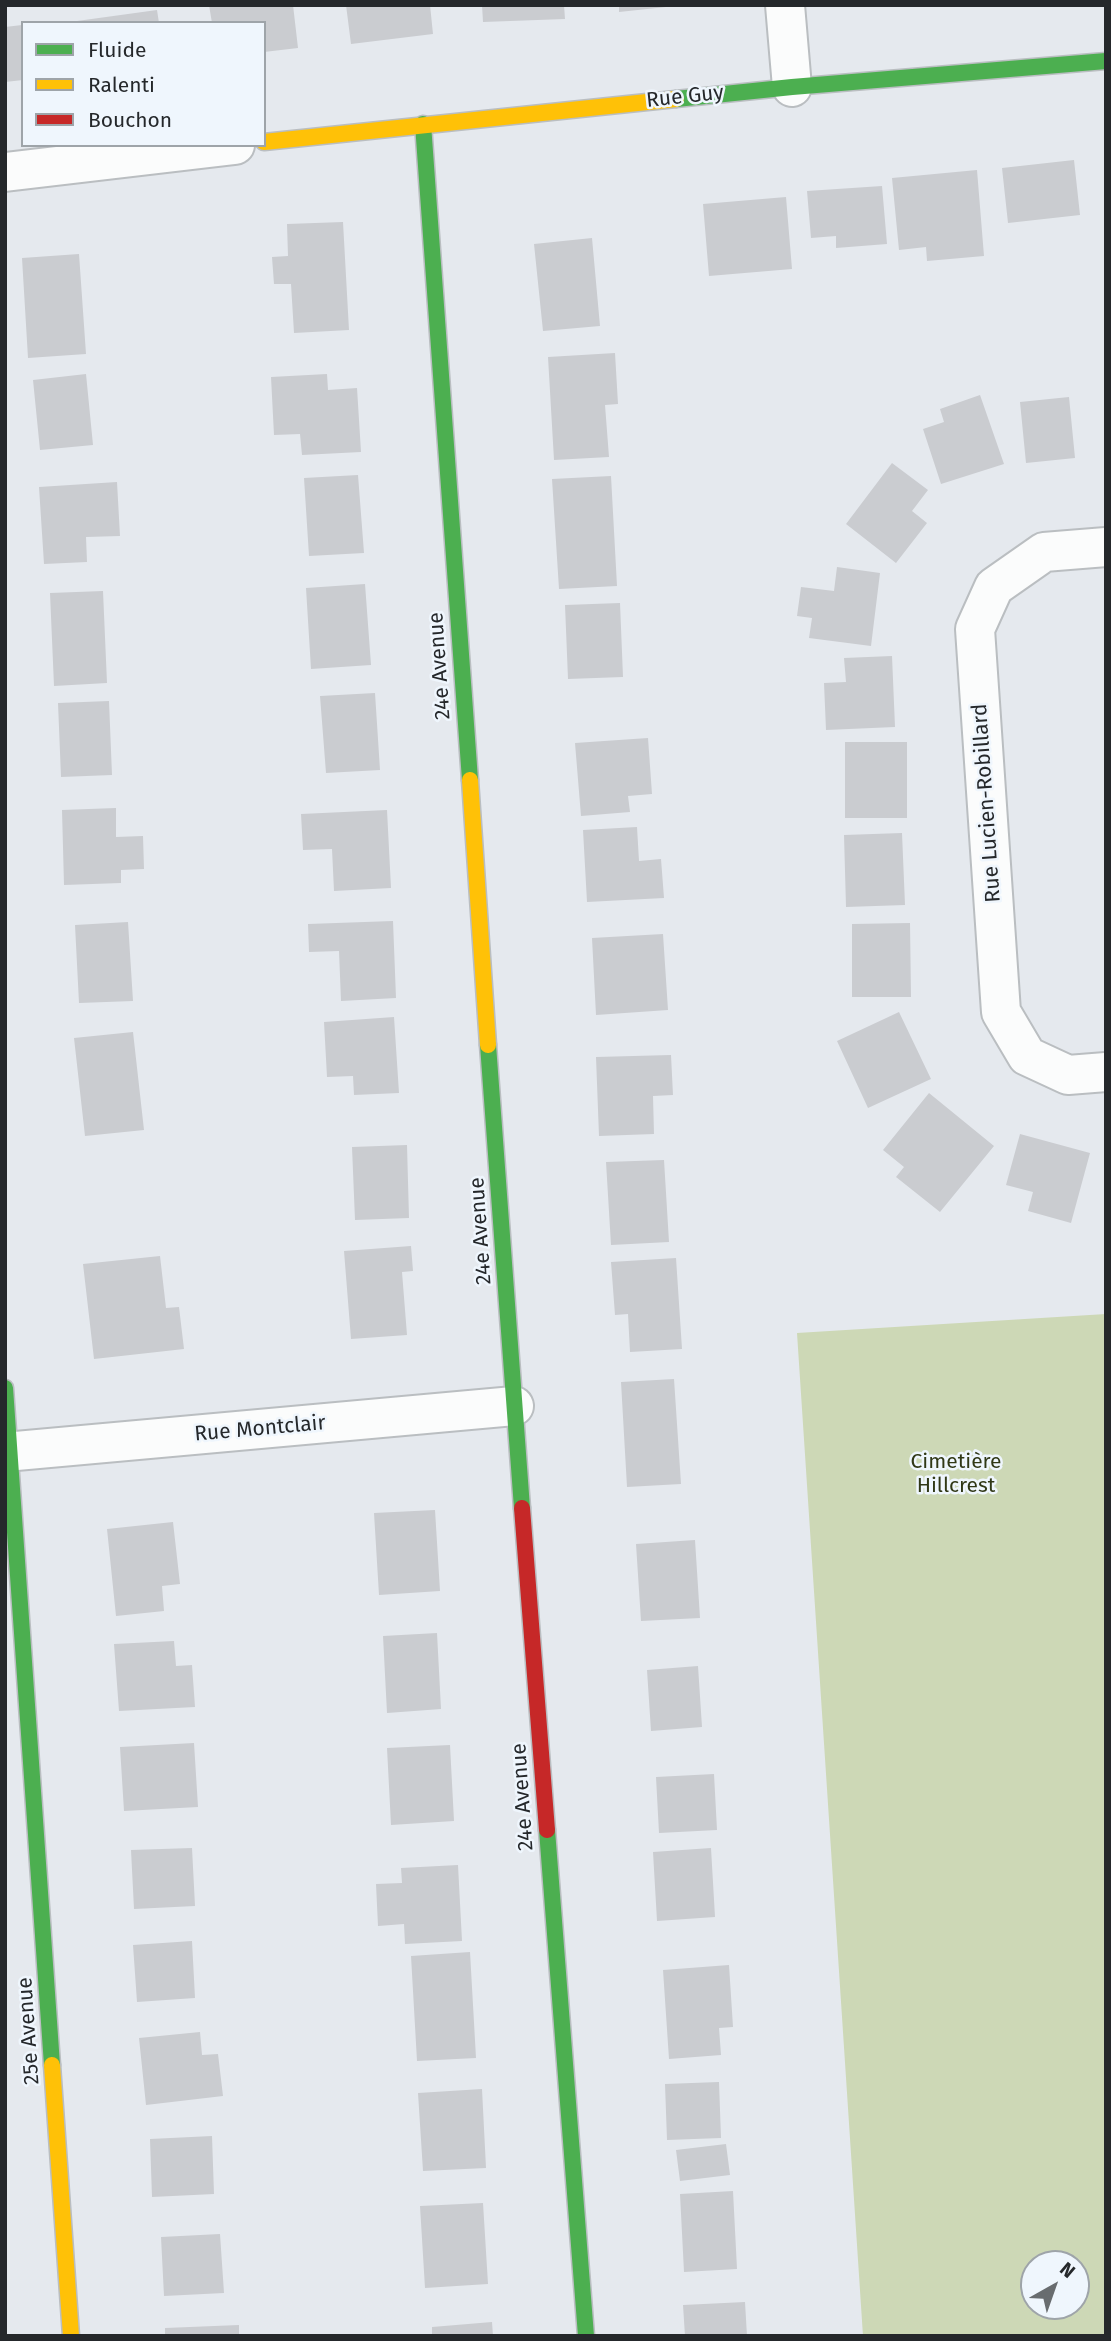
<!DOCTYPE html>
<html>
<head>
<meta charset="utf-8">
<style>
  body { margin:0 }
  #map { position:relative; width:1111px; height:2341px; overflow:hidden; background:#e5e9ee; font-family:"Fira Sans",sans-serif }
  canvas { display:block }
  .frame { position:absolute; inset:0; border:7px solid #25282b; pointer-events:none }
  .legend { position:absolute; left:21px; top:21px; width:245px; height:126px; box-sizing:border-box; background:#eff6fd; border:2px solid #9ea4a9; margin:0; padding:9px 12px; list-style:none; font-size:21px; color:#25282b }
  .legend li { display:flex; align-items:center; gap:14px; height:35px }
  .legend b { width:35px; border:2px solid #9ea4a9 }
  .north { position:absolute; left:1020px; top:2250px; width:70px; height:70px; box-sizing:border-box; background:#eff6fd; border:2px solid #9ea4a9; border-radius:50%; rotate:40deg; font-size:19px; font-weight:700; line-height:28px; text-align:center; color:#25282b }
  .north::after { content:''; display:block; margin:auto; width:24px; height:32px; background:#686c6f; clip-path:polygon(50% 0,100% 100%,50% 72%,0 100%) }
</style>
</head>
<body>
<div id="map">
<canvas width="1111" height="2341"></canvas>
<div class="frame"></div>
<ul class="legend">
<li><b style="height:9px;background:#4caf50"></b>Fluide</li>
<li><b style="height:9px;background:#ffc107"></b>Ralenti</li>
<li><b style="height:9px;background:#c62828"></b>Bouchon</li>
</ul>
<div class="north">N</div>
</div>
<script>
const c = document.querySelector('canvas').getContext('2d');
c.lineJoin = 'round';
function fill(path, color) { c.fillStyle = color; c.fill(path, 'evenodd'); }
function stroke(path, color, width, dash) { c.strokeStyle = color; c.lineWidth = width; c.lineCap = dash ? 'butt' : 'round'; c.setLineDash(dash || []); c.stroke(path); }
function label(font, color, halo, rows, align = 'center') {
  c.font = font + ' "Fira Sans",sans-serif'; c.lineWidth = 5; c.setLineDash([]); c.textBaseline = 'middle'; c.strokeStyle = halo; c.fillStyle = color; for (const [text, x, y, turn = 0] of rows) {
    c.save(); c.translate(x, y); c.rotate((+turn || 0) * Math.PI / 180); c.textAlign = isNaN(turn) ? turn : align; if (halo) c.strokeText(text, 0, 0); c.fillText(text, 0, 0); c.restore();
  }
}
const green = new Path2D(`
  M1106 1314V2336H863L797 1333ZM1034 2264H1076V2306H1034Z`);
const building = new Path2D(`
  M209 5H293L298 48 264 52V23H212Z
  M346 5H430L433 34 351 44Z
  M482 5H564L565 19 483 22Z
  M619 5H666V7L619 12Z
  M157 10 159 23H77V21Z
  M22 25 23 80 5 82V27Z
  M1074 160 1080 215 1008 223 1002 168Z
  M977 170 984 256 927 261 926 247 899 250 892 178Z
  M882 186 887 244 836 248V236L811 238 807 191Z
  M786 197 792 269 709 276 703 204Z
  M343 222 349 330 294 333 291 284H274L272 257 288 256 287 224Z
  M592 238 600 326 543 331 534 244Z
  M79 254 86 354 28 358 22 258Z
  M615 353 618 404 605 405 609 457 554 460 548 357Z
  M86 374 93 445 40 450 33 380Z
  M327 374 328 390 357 388 361 452 302 455 300 434 274 435 271 377Z
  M980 395 1004 464 941 484 923 429 944 422 940 409Z
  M1069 397 1075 458 1026 463 1020 402Z
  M892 463 928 490 912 511 927 523 896 563 846 524Z
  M358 475 364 553 309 556 304 478Z
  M611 476 617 586 559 589 552 479Z
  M117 482 120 536 86 537 87 562 44 564 39 487Z
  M837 567 880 573 871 646 809 638 812 618 797 616 801 587 834 591Z
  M365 584 371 665 311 669 306 588Z
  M103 591 107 683 54 686 50 593Z
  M620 603 623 677 568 679 565 605Z
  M892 656 895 727 826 730 824 683 846 682 844 658Z
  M375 693 380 770 326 773 320 696Z
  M109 701 112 775 61 777 58 703Z
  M648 738 652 794 628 796 630 812 581 816 575 743Z
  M845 742H907V818H845Z
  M116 808V837L143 836 144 869 121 870V883L64 885 62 810Z
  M387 810 391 888 334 891 332 849 303 850 301 814Z
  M637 827 639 861 661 859 664 898 587 902 583 830Z
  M902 833 905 905 846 907 844 835Z
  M393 921 396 998 341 1001 339 951 309 952 308 924Z
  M128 922 133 1001 79 1003 75 925Z
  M910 923 911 997H852V924Z
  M663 934 668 1010 596 1015 592 938Z
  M899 1012 931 1079 868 1108 837 1041Z
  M394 1017 399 1093 354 1095 353 1076 327 1077 324 1022Z
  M133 1032 144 1130 85 1136 74 1038Z
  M671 1055 673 1095 653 1096 654 1134 599 1136 596 1057Z
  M929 1093 994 1146 940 1212 896 1177 904 1167 883 1150Z
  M1020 1134 1090 1153 1071 1223 1028 1211 1033 1192 1006 1185Z
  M407 1145 409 1218 355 1220 352 1147Z
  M664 1160 669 1242 611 1245 606 1162Z
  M411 1246 413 1271 402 1272 407 1335 351 1339 344 1251Z
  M160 1256 166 1308 179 1307 184 1349 94 1359 83 1264Z
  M676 1258 682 1349 630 1352 628 1314 615 1315 611 1262Z
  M674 1379 681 1484 627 1487 621 1382Z
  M435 1510 440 1591 379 1595 374 1513Z
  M173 1522 180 1584 162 1586 164 1611 116 1616 107 1529Z
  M695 1540 700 1618 641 1621 636 1544Z
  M437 1633 441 1709 387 1713 383 1636Z
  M174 1641 176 1666 192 1665 195 1707 119 1711 114 1644Z
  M698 1666 702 1727 651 1731 647 1670Z
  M194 1743 198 1807 124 1811 120 1747Z
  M450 1745 454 1821 391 1825 387 1748Z
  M714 1774 717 1830 659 1833 656 1777Z
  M192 1848 195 1906 134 1909 131 1850Z
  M711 1848 715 1917 657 1921 653 1852Z
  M458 1865 462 1941 405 1944 404 1924 378 1926 376 1884 402 1883 401 1868Z
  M192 1941 195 1998 137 2002 133 1945Z
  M470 1952 476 2058 417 2061 411 1956Z
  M729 1965 733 2027 719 2028 721 2055 669 2059 663 1970Z
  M200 2032 202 2055 218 2054 223 2096 146 2105 139 2038Z
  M719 2082 721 2138 667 2140 665 2084Z
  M482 2089 486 2168 423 2171 418 2093Z
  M212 2136 214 2194 152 2197 150 2139Z
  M726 2144 730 2175 680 2181 676 2150Z
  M733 2191 737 2269 684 2272 680 2194Z
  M483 2203 488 2284 425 2288 420 2206Z
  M220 2234 224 2293 164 2296 161 2237Z
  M745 2302 747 2336H685L683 2305Z
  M492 2322 493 2336H432V2327Z
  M239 2325V2336H165V2328Z`);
const street = new Path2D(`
  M785 5 792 87
  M5 172 235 145
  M1106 547 1044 552 994 587 975 629 1001 1012 1027 1056 1068 1075 1106 1072
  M5 1452 514 1406`);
const fast = new Path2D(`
  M676 99 792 87 1106 61
  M423 124 470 780
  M488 1045 522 1508
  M5 1388 52 2065
  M547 1830 586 2336`);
const slow = new Path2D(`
  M264 142 676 99
  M470 780 488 1045
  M52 2065 71 2336`);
const jam = new Path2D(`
  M522 1508 547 1830`);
const streetNames = [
  ["Rue Guy",685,97,-6],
  ["24e Avenue",440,666,-94],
  ["Rue Lucien-Robillard",987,803,-94],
  ["24e Avenue",481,1231,-94],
  ["Rue Montclair",260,1429,-5],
  ["24e Avenue",523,1797,-94],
  ["25e Avenue",29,2031,-94]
];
const parkNames = [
  ["Cimetière",956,1462],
  ["Hillcrest",956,1486]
];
fill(green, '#cdd8b6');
fill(building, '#caccd0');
stroke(street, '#babec1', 42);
stroke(fast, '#babec1', 19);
stroke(slow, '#babec1', 19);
stroke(jam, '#babec1', 19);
stroke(street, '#fbfcfc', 38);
stroke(fast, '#4caf50', 16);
stroke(slow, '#ffc107', 16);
stroke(jam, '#c62828', 16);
label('21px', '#25282b', '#eff6fd', streetNames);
label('21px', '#303816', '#eff6fd', parkNames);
</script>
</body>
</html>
